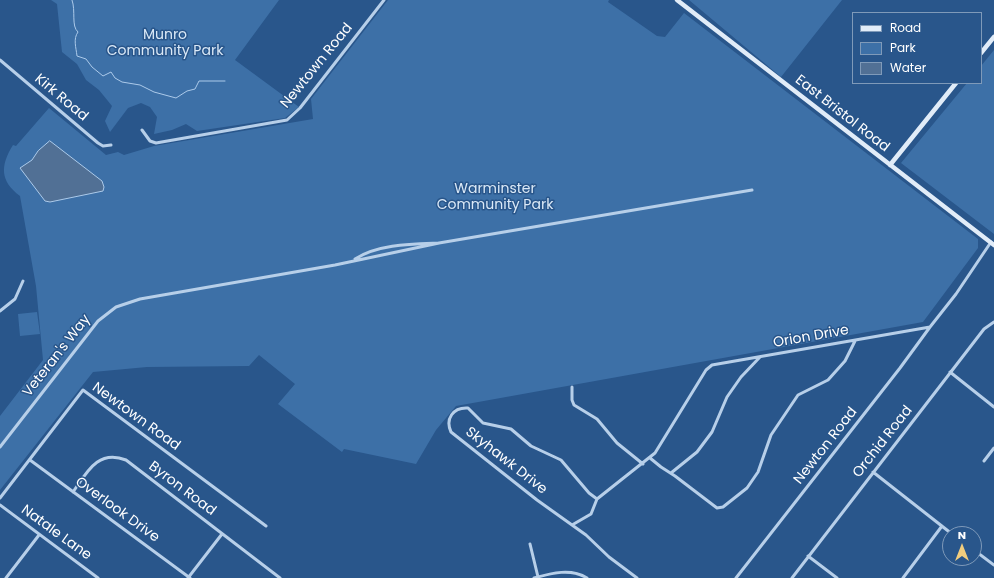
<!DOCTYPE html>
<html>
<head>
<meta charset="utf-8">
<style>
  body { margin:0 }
  #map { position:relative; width:994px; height:578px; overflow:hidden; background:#29568b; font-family:Poppins,sans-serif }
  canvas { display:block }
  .legend { position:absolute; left:852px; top:12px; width:130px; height:72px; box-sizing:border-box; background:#29568b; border:1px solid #7f9ab9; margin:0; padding:5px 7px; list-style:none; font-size:12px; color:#fff }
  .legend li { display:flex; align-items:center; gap:8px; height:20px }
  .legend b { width:20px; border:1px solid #7f9ab9 }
  .north { position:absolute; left:942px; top:526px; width:40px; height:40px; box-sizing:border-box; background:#29568b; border:1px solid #7f9ab9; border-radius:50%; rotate:0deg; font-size:11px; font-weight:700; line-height:16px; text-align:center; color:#fff }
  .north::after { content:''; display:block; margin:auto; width:14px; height:18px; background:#f1cd7e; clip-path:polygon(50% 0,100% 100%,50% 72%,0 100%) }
</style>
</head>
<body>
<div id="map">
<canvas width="994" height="578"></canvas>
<ul class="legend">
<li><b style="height:5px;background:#e1ecf8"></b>Road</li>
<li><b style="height:11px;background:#3d70a7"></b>Park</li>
<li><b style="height:11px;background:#517095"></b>Water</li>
</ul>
<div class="north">N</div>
</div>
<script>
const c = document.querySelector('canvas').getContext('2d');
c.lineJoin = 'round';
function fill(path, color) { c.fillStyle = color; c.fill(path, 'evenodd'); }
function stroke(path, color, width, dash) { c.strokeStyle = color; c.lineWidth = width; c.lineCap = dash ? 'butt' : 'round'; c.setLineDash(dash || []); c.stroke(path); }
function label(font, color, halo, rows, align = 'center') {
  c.font = font + ' Poppins,sans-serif'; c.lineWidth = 3; c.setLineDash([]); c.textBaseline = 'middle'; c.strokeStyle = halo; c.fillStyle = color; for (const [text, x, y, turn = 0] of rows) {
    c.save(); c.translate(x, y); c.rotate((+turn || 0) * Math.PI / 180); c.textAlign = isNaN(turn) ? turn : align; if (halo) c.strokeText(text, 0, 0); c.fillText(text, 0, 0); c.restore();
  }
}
const green = new Path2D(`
  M51 0H279L235 60 299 107 285 118 197 131 186 124 172 130 154 134 157 117 150 107 141 103 128 108 110 132 105 121 112 106 99 90 86 80 77 64 62 52 57 4Z
  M388 0H609L608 2 657 36 665 37 684 13 978 239V248L923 322 456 406 436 430 416 464 344 449 342 452 278 404 295 384 259 355 249 366 147 367 93 372 0 490V416L43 360 36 286 20 196C0 181 0 166 13 145L16 146 49 108 106 155 118 152 124 155 154 146 313 119 311 99Z
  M689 0H842L781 77Z
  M994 50V234L901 163 967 83H981V66Z
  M37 312 40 334 20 336 18 314Z`);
const water = new Path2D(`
  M50 141 102 181 104 187 103 191 50 202 45 201 20 168 32 160 38 151Z`);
const stream = new Path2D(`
  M72 0C76 11 71 26 78 32 73 39 76 47 77 56L86 59 92 67 103 76 111 72 115 78 122 82 140 85 154 92 176 98 187 91 195 89 199 81H225`);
const street = new Path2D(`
  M0 60 98 143 103 146 111 145
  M142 130 150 141 156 143 287 120 300 108 384 0
  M355 259C378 244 412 244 439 243L752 190
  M0 311 15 299 23 281
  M950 372 994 407
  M572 387V400L574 405 597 419 617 443 643 464
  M0 447 98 321 116 307 140 299 335 265 439 243
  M650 458 661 467 675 476 717 508 723 507 747 488 758 472 771 435 798 395 828 380 845 361 855 341
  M30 460 190 578
  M984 461 994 448
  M873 472 952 534
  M671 473 697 452 712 432 727 397 741 377 760 357
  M73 492C87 472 98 449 126 460L280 578
  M0 498 83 390 266 526
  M597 499 589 493 561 460 531 446 511 429 483 423 468 408C453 407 445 419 451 432L537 500 586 535 609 557 637 578
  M0 505 98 578
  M572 525 591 514 597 499 655 453 706 370 712 365 930 327 956 294 991 242
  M530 544 538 577
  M974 550 994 565
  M808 556 837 578
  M6 578 39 535
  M188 578 222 534
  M534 578C552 573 571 568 587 578
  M736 578 900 368 930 327
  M792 578 984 329 994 322
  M903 578 942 526`);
const secondary = new Path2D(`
  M677 0 994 245
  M981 53 994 37
  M890 165 956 83`);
const parkNames = [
  ["Munro",165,35],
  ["Community Park",165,51],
  ["Warminster",495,189],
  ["Community Park",495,205]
];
const streetNames = [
  ["Newtown Road",317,66,-51],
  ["Kirk Road",61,98,40],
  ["East Bristol Road",842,114,38],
  ["Orion Drive",811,337,-10],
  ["Veteran's Way",57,356,-52],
  ["Newtown Road",136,417,36],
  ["Orchid Road",883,442,-52],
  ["Newton Road",826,446,-52],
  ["Skyhawk Drive",506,461,38],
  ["Byron Road",182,489,37],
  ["Overlook Drive",117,510,36],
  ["Natale Lane",56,533,36]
];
fill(green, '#3d70a7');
fill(water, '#517095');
stroke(water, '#accaea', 1);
stroke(stream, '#accaea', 1);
stroke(street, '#b7cfe9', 3);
stroke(secondary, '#e1ecf8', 4.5);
label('14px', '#dbe9f7', '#29568b', parkNames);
label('14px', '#fff', '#29568b', streetNames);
</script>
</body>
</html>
